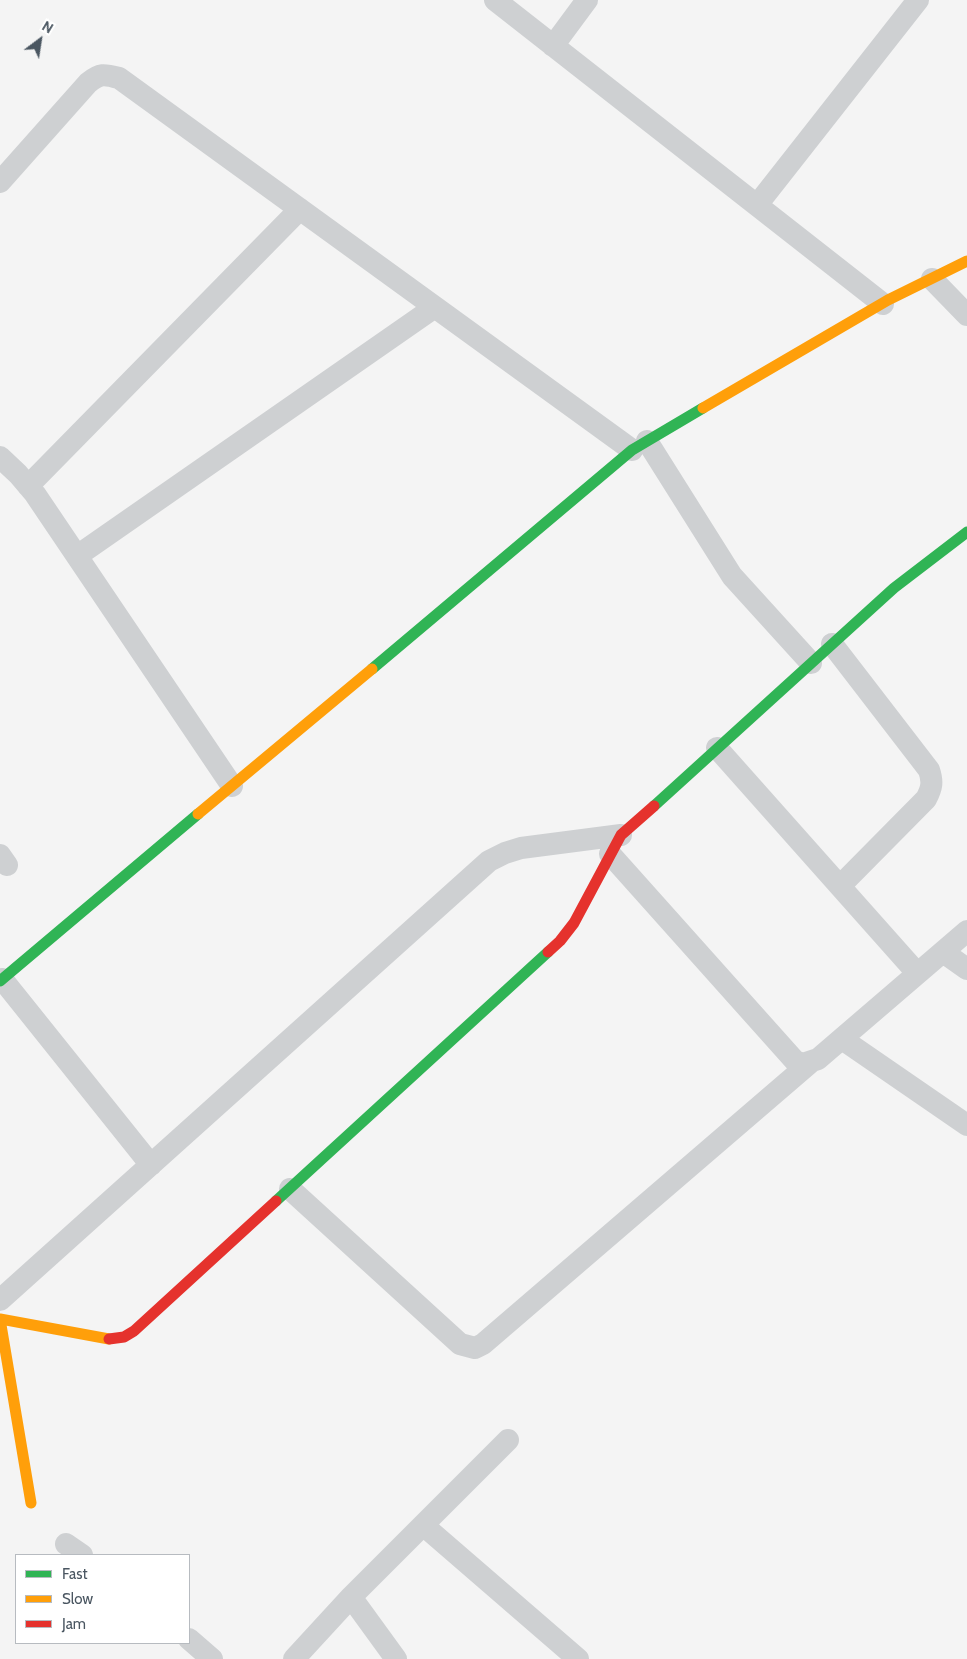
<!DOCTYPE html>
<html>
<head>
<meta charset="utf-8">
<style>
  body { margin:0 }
  #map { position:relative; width:967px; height:1659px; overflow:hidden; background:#f4f4f4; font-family:Cabin,sans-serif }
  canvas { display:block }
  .legend { position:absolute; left:15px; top:1554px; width:175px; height:90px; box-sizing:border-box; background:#fff; border:1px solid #b7bbc0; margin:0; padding:6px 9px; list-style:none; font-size:15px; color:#4a5661 }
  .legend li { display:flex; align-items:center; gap:10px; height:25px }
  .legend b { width:25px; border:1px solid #b7bbc0 }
  .north { position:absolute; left:15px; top:15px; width:50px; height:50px; -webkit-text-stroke:4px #fff; paint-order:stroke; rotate:31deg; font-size:14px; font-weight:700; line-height:20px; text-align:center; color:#4a5661 }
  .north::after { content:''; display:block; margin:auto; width:18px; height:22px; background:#4a5661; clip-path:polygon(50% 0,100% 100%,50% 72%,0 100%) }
</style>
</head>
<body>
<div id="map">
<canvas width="967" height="1659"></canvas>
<ul class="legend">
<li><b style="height:6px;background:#30b455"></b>Fast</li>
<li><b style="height:6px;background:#ff9f0a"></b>Slow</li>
<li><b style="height:6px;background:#e5322d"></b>Jam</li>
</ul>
<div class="north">N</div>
</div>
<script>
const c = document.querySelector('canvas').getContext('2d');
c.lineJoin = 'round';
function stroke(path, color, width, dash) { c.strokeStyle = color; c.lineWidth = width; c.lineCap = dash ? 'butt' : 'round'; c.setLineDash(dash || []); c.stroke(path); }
const street = new Path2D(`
  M495 0 883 304
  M553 46 587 0
  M0 182 88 83C100 73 104 74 119 78L632 450
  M757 205 918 0
  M932 279 967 315
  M647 441 732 576 811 663
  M0 457 18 474 35 494 232 786
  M28 486 300 209
  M77 556 435 307
  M832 644 929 770C933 782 932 788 926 799L840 886
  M717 748 917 973
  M610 854 795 1061 803 1064 818 1059 967 931
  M0 855 7 865
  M943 952 967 969
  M2 979 151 1165
  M842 1039 967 1125
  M290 1189 460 1344 475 1348 483 1344 811 1062
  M0 1300 489 861 505 853 521 848 621 835
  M423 1525 578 1659
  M66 1544 82 1555
  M351 1597 396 1659
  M189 1639 212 1659
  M294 1659 351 1597 508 1440`);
const fast = new Path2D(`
  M372 669 632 450 703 408
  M654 806 894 588 967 532
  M0 981 198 814
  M276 1201 548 952`);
const slow = new Path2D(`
  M703 408 888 300 967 261
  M198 814 372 669
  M31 1503 0 1319 109 1339`);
const jam = new Path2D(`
  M548 952 560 941 574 923 621 835 654 806
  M109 1339 124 1337 134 1331 276 1201`);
stroke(street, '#ced0d2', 22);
stroke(fast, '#30b455', 11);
stroke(slow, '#ff9f0a', 11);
stroke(jam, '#e5322d', 11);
</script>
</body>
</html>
